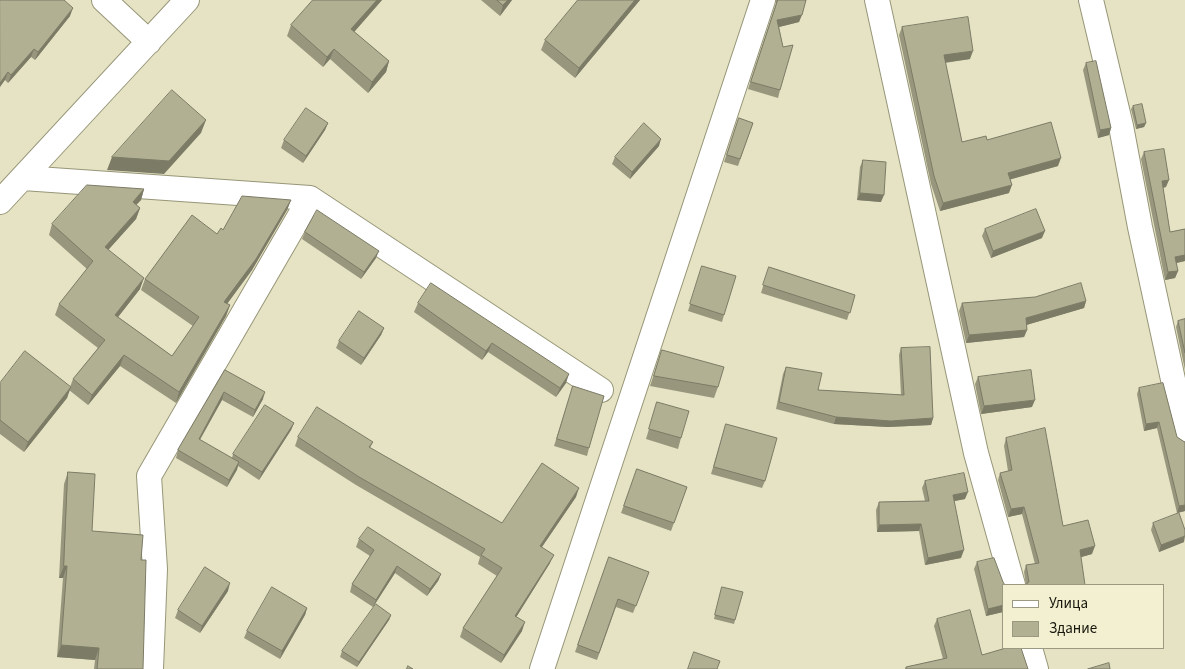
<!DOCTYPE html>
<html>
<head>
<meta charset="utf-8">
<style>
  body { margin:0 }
  #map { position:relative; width:1185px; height:669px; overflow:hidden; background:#e5e3c4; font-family:"Source Sans 3",sans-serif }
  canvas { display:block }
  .legend { position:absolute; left:1002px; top:584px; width:162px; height:65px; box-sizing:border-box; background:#f2f0d1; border:1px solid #9b9982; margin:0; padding:6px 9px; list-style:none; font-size:15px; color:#18170c }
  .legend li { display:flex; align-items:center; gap:10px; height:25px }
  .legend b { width:25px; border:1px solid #9b9982 }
</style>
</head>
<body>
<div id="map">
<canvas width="1185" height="669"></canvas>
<ul class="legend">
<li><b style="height:6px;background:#fff"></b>Улица</li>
<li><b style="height:14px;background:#b1b092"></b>Здание</li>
</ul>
</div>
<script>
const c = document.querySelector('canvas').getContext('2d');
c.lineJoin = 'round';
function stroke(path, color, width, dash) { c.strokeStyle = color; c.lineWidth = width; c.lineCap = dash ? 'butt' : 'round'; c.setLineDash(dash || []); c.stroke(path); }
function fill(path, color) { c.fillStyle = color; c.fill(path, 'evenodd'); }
const minor = new Path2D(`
  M104 0 149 42
  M877 0 976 453 1013 585
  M1091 0 1121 126 1140 227 1185 435
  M23 178 310 198 149 476 155 569 151 669
  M310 198 601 390
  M0 202 187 0
  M1030 648 1036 669
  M542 669 763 0`);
const wall = new Path2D(`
  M0 0 70 16 35 60 31 57 8 83 5 80Z
  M313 0H382L354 32 389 61 386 72 368 93 330 59 323 67 287 36 291 25Z
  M481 0H512L500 16Z
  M578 0H640L575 78 541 50 545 40Z
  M775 0H806L799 22 779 27 783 47 780 90 778 98 748 89 776 4Z
  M902 27 970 59 945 63 962 142 987 140 1058 166 1010 179 1009 193 940 211 931 184 899 35Z
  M1086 63 1111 128 1109 135 1098 138 1083 70Z
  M1133 106 1146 123 1144 127 1136 129 1131 109Z
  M739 118 753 123 738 166 724 162Z
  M328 123 325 130 303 163 281 148 284 140Z
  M659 146 630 179 612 164 615 157Z
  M1144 152 1166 187 1163 188 1170 232 1185 229V261L1176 263 1178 271 1175 278 1165 280 1141 159Z
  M863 160 881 202 857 200 860 167Z
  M144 189 141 200 136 205 140 208 136 219 108 250 140 289 118 317 172 356 193 326 141 290 145 279 223 230 291 200 287 210 252 270 227 304 230 305 226 316 176 403 120 366 88 405 69 390 67 398 24 452 0 434V383L70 387 73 379 98 348 55 315 59 304 87 269 49 235 52 224Z
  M985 229 1042 238 991 258 982 236Z
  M305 232 376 258 361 279 302 239Z
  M769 267 855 295 847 320 761 293Z
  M700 273 724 315 722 322 688 311Z
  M1086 301 1084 308 1026 325 1027 330 1024 337 966 343 959 311 962 303Z
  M418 303 566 383 556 397 488 352 482 360 414 312Z
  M1185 319V370L1176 327 1178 321Z
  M384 328 381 335 361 365 336 348 339 341Z
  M901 348 933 418 931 425 888 427 834 424 776 409 783 374 786 367 818 390 901 395 899 355Z
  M662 350 718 387 714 398 650 386Z
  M225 370 263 399 253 417 222 400 200 440 232 458 233 454 294 423 291 430 259 480 238 466 227 487 176 458 178 450Z
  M978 377 1032 407 981 414 975 384Z
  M573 386 589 448 587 456 554 446Z
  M1139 388 1177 437 1183 441 1185 442V511L1177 513 1157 428 1144 431 1137 394Z
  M657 402 681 438 678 449 646 439Z
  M726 424 765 481 762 488 711 474Z
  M298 437 373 442 370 448 502 523 576 497 542 547 550 563 516 617 522 631 501 663 460 637 463 628 497 576 478 564 480 557 356 485 295 446Z
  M1006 438 1063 526 1092 554 1081 557 1026 585 1024 572 1026 565 1035 564 1022 514 1008 517 998 480 1000 473 1008 471 1004 446Z
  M637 469 687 487 671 531 621 513Z
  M68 472 92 531 141 560 143 669H94L95 660 57 657 63 578H59L64 484Z
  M925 481 965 499 954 501 961 558 925 565 919 531 877 532 876 510 879 502 925 501 922 488Z
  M1153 523 1184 542 1159 552 1151 530Z
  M359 539 441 574 438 581 427 596 395 573 373 607 350 592 352 584 370 556 356 547Z
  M609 557 649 572 633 613 616 607 597 660 575 652Z
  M977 562 1003 582 1004 585V610L1003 612 986 616 974 569Z
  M722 587 735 620 734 624 714 619Z
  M228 591 200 633 175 618 178 610Z
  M307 608 305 615 280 659 244 638 247 631Z
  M391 615 389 620 357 667 340 657 342 651Z
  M937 619 982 655 1028 669H905L906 667 943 659 934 626Z`);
const shadedWall = new Path2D(`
  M377 0H382L348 39 351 29Z
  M508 0H512L500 16 503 5Z
  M635 0H640L575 78 579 68Z
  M73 8 70 16 35 60 38 52Z
  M802 15 799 22 775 28 777 20Z
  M34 49 31 57 8 83 11 75Z
  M334 49 330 59 323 67 327 57Z
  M973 51 970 59 941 63 944 55Z
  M389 61 386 72 368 93 372 82Z
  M8 72 5 80 0 87V83Z
  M206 120 201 133 164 174 107 170 112 157Z
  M328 123 325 130 303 163 306 156Z
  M1146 123 1144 127 1136 129 1137 125Z
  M1111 128 1109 135 1098 138 1100 130Z
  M661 139 659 146 630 179 632 172Z
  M1061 158 1058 166 1005 181 1008 173Z
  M1169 180 1166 187 1160 188 1162 181Z
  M1012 185 1009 193 940 211 943 203Z
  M144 189 141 200 129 212 133 202Z
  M860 193 884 195 881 202 857 200Z
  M291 200 287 210 252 270 221 312 224 302Z
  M140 208 136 219 101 258 105 247Z
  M1045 231 1042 238 991 258 993 251Z
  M379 251 376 258 361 279 364 272Z
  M1185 255V261L1172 264 1175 257Z
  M1178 271 1175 278 1165 280 1168 272Z
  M144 278 140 289 111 326 115 315Z
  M1086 301 1084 308 1023 326 1026 318Z
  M230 305 226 316 176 403 179 392Z
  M384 328 381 335 361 365 364 358Z
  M1027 330 1024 337 966 343 969 335Z
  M492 343 488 352 482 360 486 351Z
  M124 355 120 366 88 405 92 395Z
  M569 374 566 383 556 397 560 388Z
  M71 387 67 398 24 452 28 442Z
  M224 392 222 400 196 446 199 439Z
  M265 392 263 399 253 417 255 410Z
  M1035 400 1032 407 981 414 984 406Z
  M836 417 933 418 931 425 888 427 834 424Z
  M1159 422 1157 428 1144 431 1146 424Z
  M294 423 291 430 259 480 262 472Z
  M239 462 237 470 227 487 229 480Z
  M579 488 576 497 537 554 540 546Z
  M968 492 965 499 950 502 953 495Z
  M1185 505V511L1177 513 1179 506Z
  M1024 507 1022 514 1008 517 1011 509Z
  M921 524 919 531 877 532 879 525Z
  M1185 536 1184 542 1159 552 1161 545Z
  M1095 546 1092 554 1078 558 1080 550Z
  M964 550 961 558 925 565 928 558Z
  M554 555 550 563 512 624 515 616Z
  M64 566H67L63 578H59Z
  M397 566 395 573 373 607 376 600Z
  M441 574 438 581 427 596 430 589Z
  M230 583 228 591 200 633 202 626Z
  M1004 603 1003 612 986 616 988 609Z
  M307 608 305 615 280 659 282 651Z
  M391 615 389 620 357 667 359 662Z
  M525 622 522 631 501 663 504 655Z
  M61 645 99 648 95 660 57 657Z`);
const building = new Path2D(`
  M0 0H64L73 8 38 52 34 49 11 75 8 72 0 83Z
  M313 0H377L351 29 389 61 372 82 334 49 327 57 291 25Z
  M497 0H508L503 5Z
  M578 0H635L579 68 545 40Z
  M778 0H806L802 15 777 20 783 47 793 45 780 90 751 82Z
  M968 17 973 51 944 55 962 142 986 136 987 140 1051 122 1061 158 1008 173 1012 185 943 203 934 176 902 27Z
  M1096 61 1111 128 1100 130 1086 63Z
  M172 90 206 120 169 161 112 157Z
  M1142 104 1146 123 1137 125 1133 106Z
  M306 108 328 123 306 156 284 140Z
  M739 118 753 123 740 159 727 155Z
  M644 123 661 139 632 172 615 157Z
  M1164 149 1169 180 1162 181 1170 232 1185 229V255L1175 257 1178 271 1168 272 1144 152Z
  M863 160 886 162 884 195 860 193Z
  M87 185 144 189 133 202 140 208 105 247 144 278 115 315 172 356 199 317 145 279 192 215 217 234 221 228 223 230 242 196 291 200 256 259 224 302 230 305 179 392 124 355 92 395 73 379 105 340 59 304 93 261 52 224Z
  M1036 209 1045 231 993 251 985 229Z
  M317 210 379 251 364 272 305 232Z
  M702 266 736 276 724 315 690 304Z
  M769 267 855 295 850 313 763 285Z
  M431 283 569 374 560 388 492 343 486 351 418 303Z
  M1081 283 1086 301 1026 318 1027 330 969 335 962 303 1035 297Z
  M359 311 384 328 364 358 339 341Z
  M1185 319V353L1178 321Z
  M930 347 933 418 891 421 836 417 779 402 786 367 822 373 818 390 904 395 901 348Z
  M662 350 724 367 718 387 654 376Z
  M25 351 71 387 28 442 0 420V383Z
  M225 370 265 392 255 410 224 392 199 439 239 462 229 480 178 450Z
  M1031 370 1035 400 984 406 978 377Z
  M1163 383 1177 437 1183 441 1185 442V505L1179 506 1159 422 1146 424 1139 388Z
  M573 386 604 396 589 448 557 439Z
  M657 402 689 411 681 438 649 429Z
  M265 405 294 423 262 472 233 454Z
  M317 407 373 442 369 447 502 523 542 463 579 488 540 546 554 555 515 616 525 622 504 655 463 628 502 568 481 555 485 549 359 477 298 437Z
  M726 424 777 438 765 481 714 467Z
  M1045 428 1063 526 1088 520 1095 546 1080 550 1085 585H1025L1029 582 1026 565 1039 563 1024 507 1011 509 1000 473 1012 470 1006 438Z
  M637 469 687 487 674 523 624 506Z
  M68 472 95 474 92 531 143 535 141 560H146L143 669H97L99 648 61 645 67 566H64Z
  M964 473 968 492 953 495 964 550 928 558 921 524 879 525V502L929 501 925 481Z
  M1179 513 1185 530V536L1161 545 1153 523Z
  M368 527 441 574 430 589 397 566 376 600 352 584 374 550 359 539Z
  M609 557 649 572 636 606 618 599 599 653 578 645Z
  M994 558 1003 582 1005 585H1004V605L988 609 977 562Z
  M205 567 230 583 202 626 178 610Z
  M272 587 307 608 282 651 247 631Z
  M722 587 743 592 735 620 715 615Z
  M376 604 391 615 359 662 342 651Z
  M970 610 982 655 1006 648H1021L1028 669H906V667L947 658 937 619Z
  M694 652 720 661 717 669H688Z
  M1109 663 1110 669H1088Z
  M408 666 413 669H407Z`);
stroke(minor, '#979678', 26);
stroke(minor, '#fff', 24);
fill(wall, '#98977e');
fill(shadedWall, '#7c7b66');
fill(building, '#b1b092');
stroke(building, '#7c7b66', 1);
</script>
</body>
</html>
